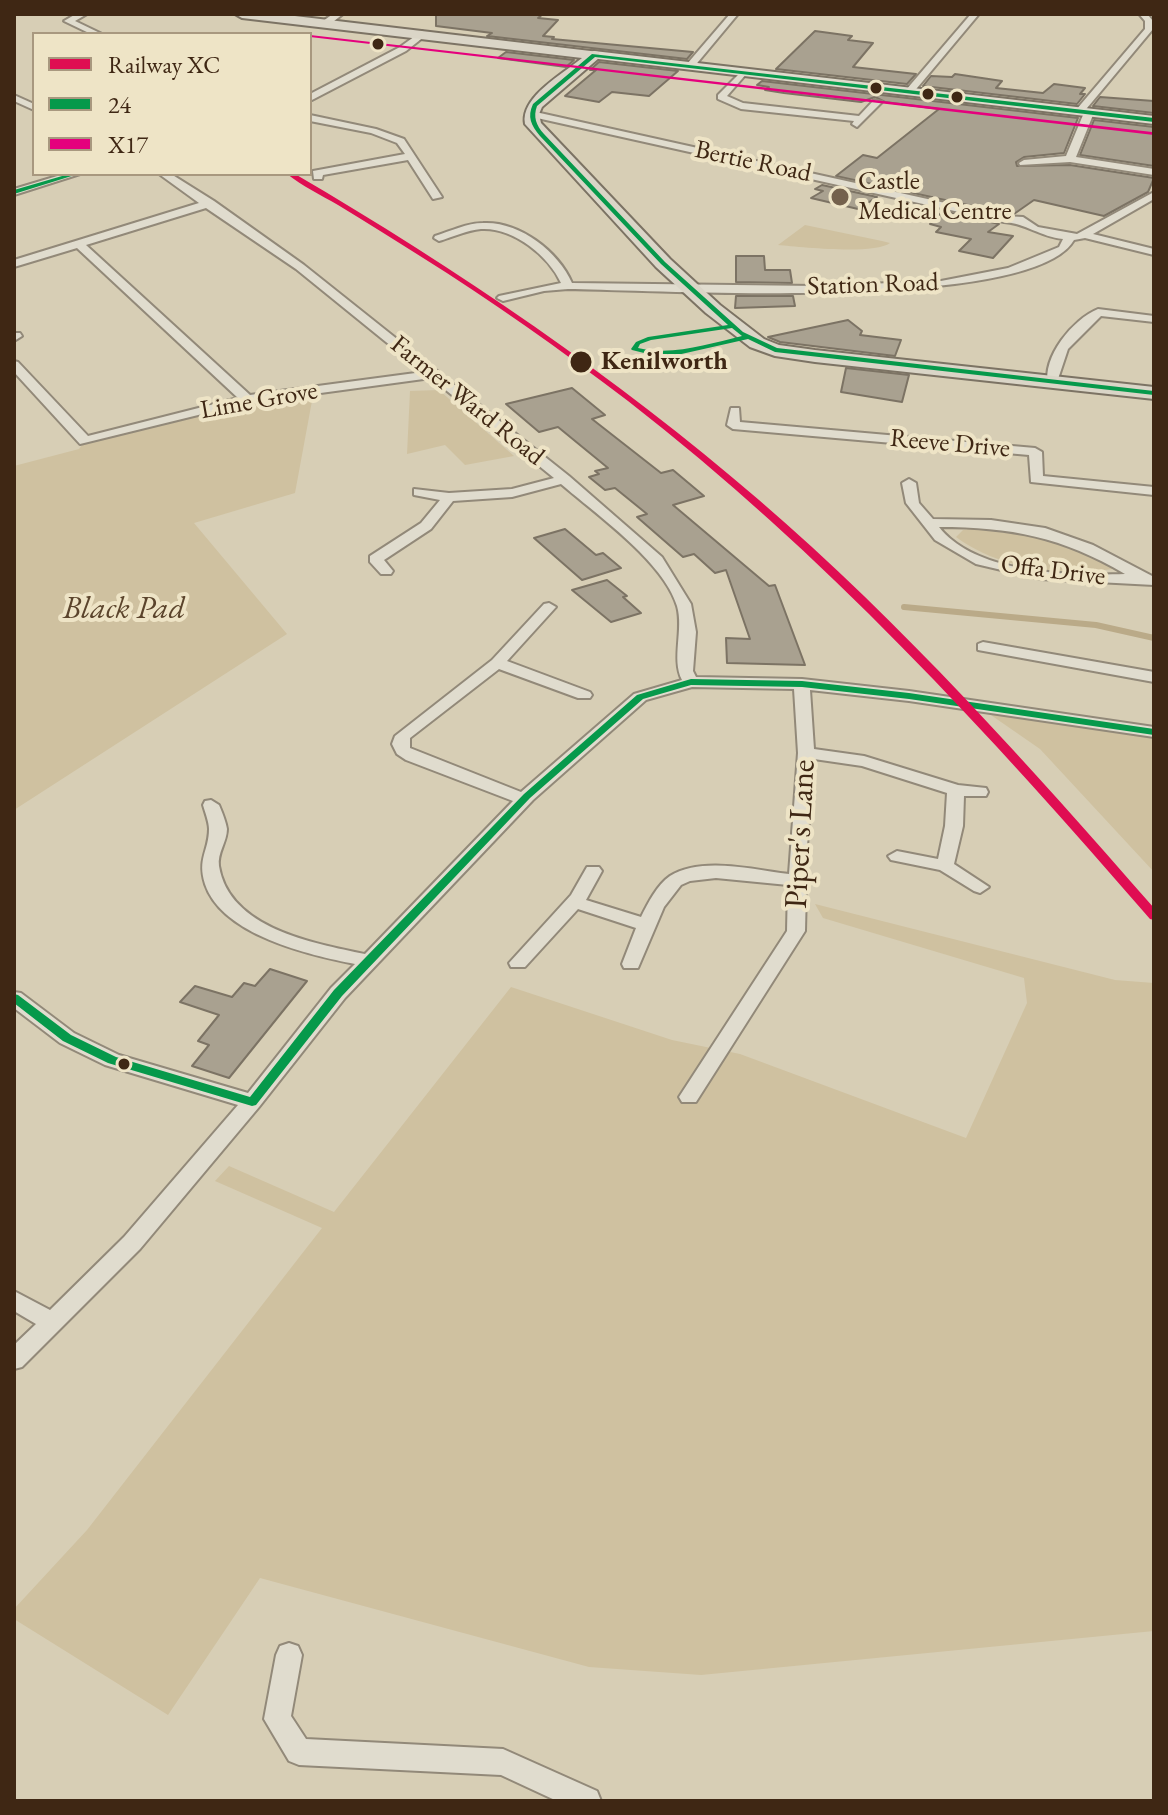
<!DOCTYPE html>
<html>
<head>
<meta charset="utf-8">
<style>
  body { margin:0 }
  #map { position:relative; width:1168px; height:1815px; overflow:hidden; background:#d7ceb5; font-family:"EB Garamond",serif }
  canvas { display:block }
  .frame { position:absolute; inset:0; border:16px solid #3f2714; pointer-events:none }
  .legend { position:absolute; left:32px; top:32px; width:280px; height:144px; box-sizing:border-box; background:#eee4c6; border:2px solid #a8987f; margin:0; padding:10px 14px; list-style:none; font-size:24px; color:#3f2714 }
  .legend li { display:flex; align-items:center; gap:16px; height:40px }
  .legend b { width:40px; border:2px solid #a8987f }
</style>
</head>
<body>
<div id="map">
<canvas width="1168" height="1815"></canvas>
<div class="frame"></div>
<ul class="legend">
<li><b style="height:10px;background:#df0d52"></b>Railway XC</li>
<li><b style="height:10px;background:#06994b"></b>24</li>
<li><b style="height:10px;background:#e5007d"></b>X17</li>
</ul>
</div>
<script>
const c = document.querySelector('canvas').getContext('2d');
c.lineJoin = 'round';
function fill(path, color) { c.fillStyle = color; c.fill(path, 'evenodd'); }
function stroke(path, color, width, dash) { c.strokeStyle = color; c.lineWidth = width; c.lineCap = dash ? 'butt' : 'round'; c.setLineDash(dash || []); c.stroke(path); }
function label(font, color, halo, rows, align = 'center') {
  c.font = font + ' "EB Garamond",serif'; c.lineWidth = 8; c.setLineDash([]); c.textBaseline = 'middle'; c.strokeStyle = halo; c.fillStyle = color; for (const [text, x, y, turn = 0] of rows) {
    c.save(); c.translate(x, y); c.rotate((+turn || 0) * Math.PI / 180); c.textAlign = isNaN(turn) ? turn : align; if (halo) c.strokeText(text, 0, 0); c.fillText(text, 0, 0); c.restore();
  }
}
const green = new Path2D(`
  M805 225 882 241 890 243C874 255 800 247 778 245Z
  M314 390 295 493 194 523 287 634 14 810V466L79 449 85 441 247 399Z
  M439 390 514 456 465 465 445 445 407 454 410 391Z
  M985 526C1032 531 1073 542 1113 569 1061 576 999 569 956 537L963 530Z
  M988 713 1154 738V872L1040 749Z
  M815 904 1115 980 1154 983V1631L701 1675 589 1667 260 1578 168 1715 14 1619V1609L87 1530 322 1228 215 1181 229 1166 334 1212 511 987 672 1040 740 1054 966 1138 1027 1003 1024 978 823 918Z`);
const stream = new Path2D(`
  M904 607 1096 625 1154 638`);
const building = new Path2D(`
  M436 14H543L538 18 558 20 543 36 554 37 552 39 693 52 687 59 487 36 492 33 436 26Z
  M815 31 852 36 848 40 873 43 853 67 916 74 907 84 776 69Z
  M506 52 574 60 566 67 498 58Z
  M599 62 678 71 649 96 612 92 599 102 565 96 596 70H590Z
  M955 74 1002 81 996 88 1043 93 1054 84 1085 88 1080 94H1085L1077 104 923 86 931 76 952 77Z
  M762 81 1078 118 1064 153 1024 157 1016 162 1017 166 1070 165 1154 178 1148 192 1104 216 1034 200 1014 214 1004 213 836 176 863 155 877 158 939 109 885 102 875 97 861 102 784 93 765 90 769 87 757 85Z
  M1100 97 1154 101V113L1093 106Z
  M1094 120 1154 127V166L1080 155Z
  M822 185 877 197 858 209 811 198 823 191 815 189Z
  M943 211 999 224 988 232 1013 236 993 258 959 251 971 239 936 232 941 227 930 224Z
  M736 256H764L765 270H790L792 283 736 282Z
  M736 296H793L795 306 735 308Z
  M848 320 862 331 860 335 901 340 895 356 780 342 768 337Z
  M846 368 909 375 902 402 841 392Z
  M572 388 605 415 592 419 661 473 673 470 704 496 673 505 769 586 775 585 805 665 727 663 726 638 750 639 726 570 715 573 694 554 683 557 637 517 647 514 615 488 605 490 589 477 599 474 595 471 608 468 558 427 539 432 506 404Z
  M565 529 596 555 603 553 621 568 582 580 534 538Z
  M607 580 627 596 623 597 641 613 611 622 572 590Z
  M270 969 307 981 229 1078 192 1066 209 1045 198 1041 219 1015 180 1002 195 986 232 997 244 983 255 986Z`);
const street = new Path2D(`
  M76 14H87L75 21 102 34H91L64 21Z
  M333 14H343L329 25H323V21Z
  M730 14H738L693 68H687V64Z
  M971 14H979L912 94H906V90Z
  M1139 14H1147L1153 21V29L1082 114H1076V110L1145 29V21Z
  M422 31 425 36 406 51 310 101V94L400 47Z
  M744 69 748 72 727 96 743 103 859 116 874 100 882 102 857 127 852 124 854 121 741 109 718 99V95Z
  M14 95 34 104V110L14 101Z
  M531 111 1004 216 1023 217 1038 227 1077 234 1154 192V199L1093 234 1154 249V255L1085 238 1074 240C1032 313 655 290 568 289L544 291 503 301 497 298 499 296 561 283C549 256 513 227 481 229 467 230 453 237 439 241L434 238 435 236C451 231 467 223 483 223 519 221 558 251 572 283L816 286 941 281 1008 268 1059 247 1063 239C1041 237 1025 223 1004 222L528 116V112Z
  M1088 112 1093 115 1076 157 1154 169V175L1070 162 1020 165 1019 163 1024 160 1066 156 1083 115Z
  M310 115 376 129 404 139 442 197 433 199 408 160 323 175 322 179H314L313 171 405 154 397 143 371 133 310 121Z
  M64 174H80L14 195V189Z
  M159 174H171L214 201 304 265 569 476 662 557 691 604 696 632 693 671 696 677 802 679 909 691 1154 727V737L909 701 810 690 814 749 864 756 958 785 986 788 988 792 986 796H964L963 826 954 864 989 887 980 893 974 891 940 870 891 860 888 856 897 851 938 859 945 826 947 793 862 766 814 759 807 846 805 931 696 1102H682L679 1097 787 931 788 885 716 878 690 881 681 885 664 907 638 968H624L622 964 636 928 578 909 525 967H511L509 963 571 895 587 867H599L602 871 586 900 641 917C648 903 657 885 670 876 702 856 754 870 789 874L798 753 794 689 692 687 646 700 533 800 345 998 259 1107 140 1249 22 1367 14 1369V1345L36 1324 14 1311V1291L50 1310 124 1237 238 1105 105 1065 60 1043 14 1008V992L21 993 74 1033 119 1055 248 1093 331 988 355 964C309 955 222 935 205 884 197 858 209 851 209 829 209 822 205 812 203 805L205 801 211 800 219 805C222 812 226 822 227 829 227 842 217 853 219 866 229 928 312 943 365 954L513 801 406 760 397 754 392 744 395 736 492 660 544 604 549 603 556 607 507 661 590 692 592 695 590 698H578L499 669 410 738V748L521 792 634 694 682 680C671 659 684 629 677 606 664 562 596 514 561 484L512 497 453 501 431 529 384 560 393 571 391 574H381L370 562V556L421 523 440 500 414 495V489L449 493 512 489 554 478 431 378 247 403 80 444 14 372V361L18 362 88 436 238 398 77 248 14 267V260L199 203ZM206 208 296 269 423 372 250 395 86 245Z
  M1098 309 1154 316V322L1101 316 1068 349 1056 385H1048C1042 357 1073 319 1098 309Z
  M14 333H20L22 336 14 341Z
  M731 408H739L740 422 1035 448 1042 452 1043 476 1154 487V495L1031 482 1029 455 733 429 727 425Z
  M909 479 916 483 919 503 933 519 991 520 1045 528 1093 545 1154 577V585L1040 579 976 564 935 540 906 503 902 483ZM939 527C1011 527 1062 537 1125 574 1070 576 976 574 939 527Z
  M983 642 1154 672V682L978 650V644Z
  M289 1643 298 1646 302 1655 291 1716 306 1739 503 1749 597 1791 601 1801H557L501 1775 299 1765 289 1761 264 1719 276 1655 280 1646Z`);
const secondary = new Path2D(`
  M594 51 1154 116V124L590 58V52Z`);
const primary = new Path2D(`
  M235 14H278L599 52V58L542 107 539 114 541 123 670 259 720 305 764 339 779 345 815 350 1154 387V399L815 362 775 356 750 347 706 313 656 267 525 124C520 97 563 74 582 58L242 18Z`);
const bus1 = new Path2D(`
  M592 54 1154 118V122L595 57 537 106C533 117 536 125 544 134L665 262 743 332 777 348 1154 391V395L775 352 748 339 677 355 648 354 632 350 631 349 636 342 648 337 728 325 661 264 540 136C531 125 527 117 533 104ZM732 328 742 336C708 344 674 356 638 348L640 344 651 340Z
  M69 174H78L14 194V190Z
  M691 679 802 681 909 693 1154 729V735L909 699 802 687 691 685 643 699 530 798 342 996 256 1105 252 1106 108 1063 63 1041 14 1003V994L18 995 71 1035 116 1057 250 1097 334 990 524 794 637 695Z`);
const bus2 = new Path2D(`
  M310 35 1152 132 1154 135 310 37Z`);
const rail1 = new Path2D(`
  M287 174H295C459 270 615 376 759 500 903 624 1030 766 1154 908V920L1150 919C989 733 823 552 628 401 561 350 492 301 420 256 393 239 366 222 338 205 321 195 302 186 287 174Z`);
const markers = [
  [378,44,7,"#3f2714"],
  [876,88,7,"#3f2714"],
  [928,94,7,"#3f2714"],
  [957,97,7,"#3f2714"],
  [840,197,10,"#74614c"],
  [581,362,12,"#3f2714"],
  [124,1064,7,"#3f2714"]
];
const farStreetnames = [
  ["Bertie Road",753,162,12],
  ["Station Road",873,285,-2],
  ["Lime Grove",259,401,-10],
  ["Farmer Ward Road",467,401,39],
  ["Reeve Drive",950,444,5],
  ["Offa Drive",1053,571,7]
];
const farPoinames = [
  ["Castle",858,182],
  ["Medical Centre",858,212]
];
const farStopnames = [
  ["Kenilworth",601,362]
];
const parkNames = [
  ["Black Pad",124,609]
];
const streetNames = [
  ["Piper's Lane",801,834,-87]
];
fill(green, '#cfc1a0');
stroke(stream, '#baaa88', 6);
fill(building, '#a9a190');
stroke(building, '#7c7364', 2);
stroke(street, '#928979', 4);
stroke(secondary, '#7c7364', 4);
stroke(primary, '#7c7364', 4);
fill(street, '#e0dcce');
fill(secondary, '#e0dcce');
fill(primary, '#dad5c7');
fill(bus1, '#06994b');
fill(bus2, '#e5007d');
fill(rail1, '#df0d52');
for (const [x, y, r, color] of markers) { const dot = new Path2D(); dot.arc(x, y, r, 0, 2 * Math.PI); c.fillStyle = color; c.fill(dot); stroke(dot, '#eee4c6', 3); }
label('26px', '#3f2714', '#eee4c6', farStreetnames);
label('26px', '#3f2714', '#eee4c6', farPoinames, 'left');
label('bold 26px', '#3f2714', '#eee4c6', farStopnames, 'left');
label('italic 32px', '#5b442c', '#eee4c6', parkNames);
label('32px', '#3f2714', '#eee4c6', streetNames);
</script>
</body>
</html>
